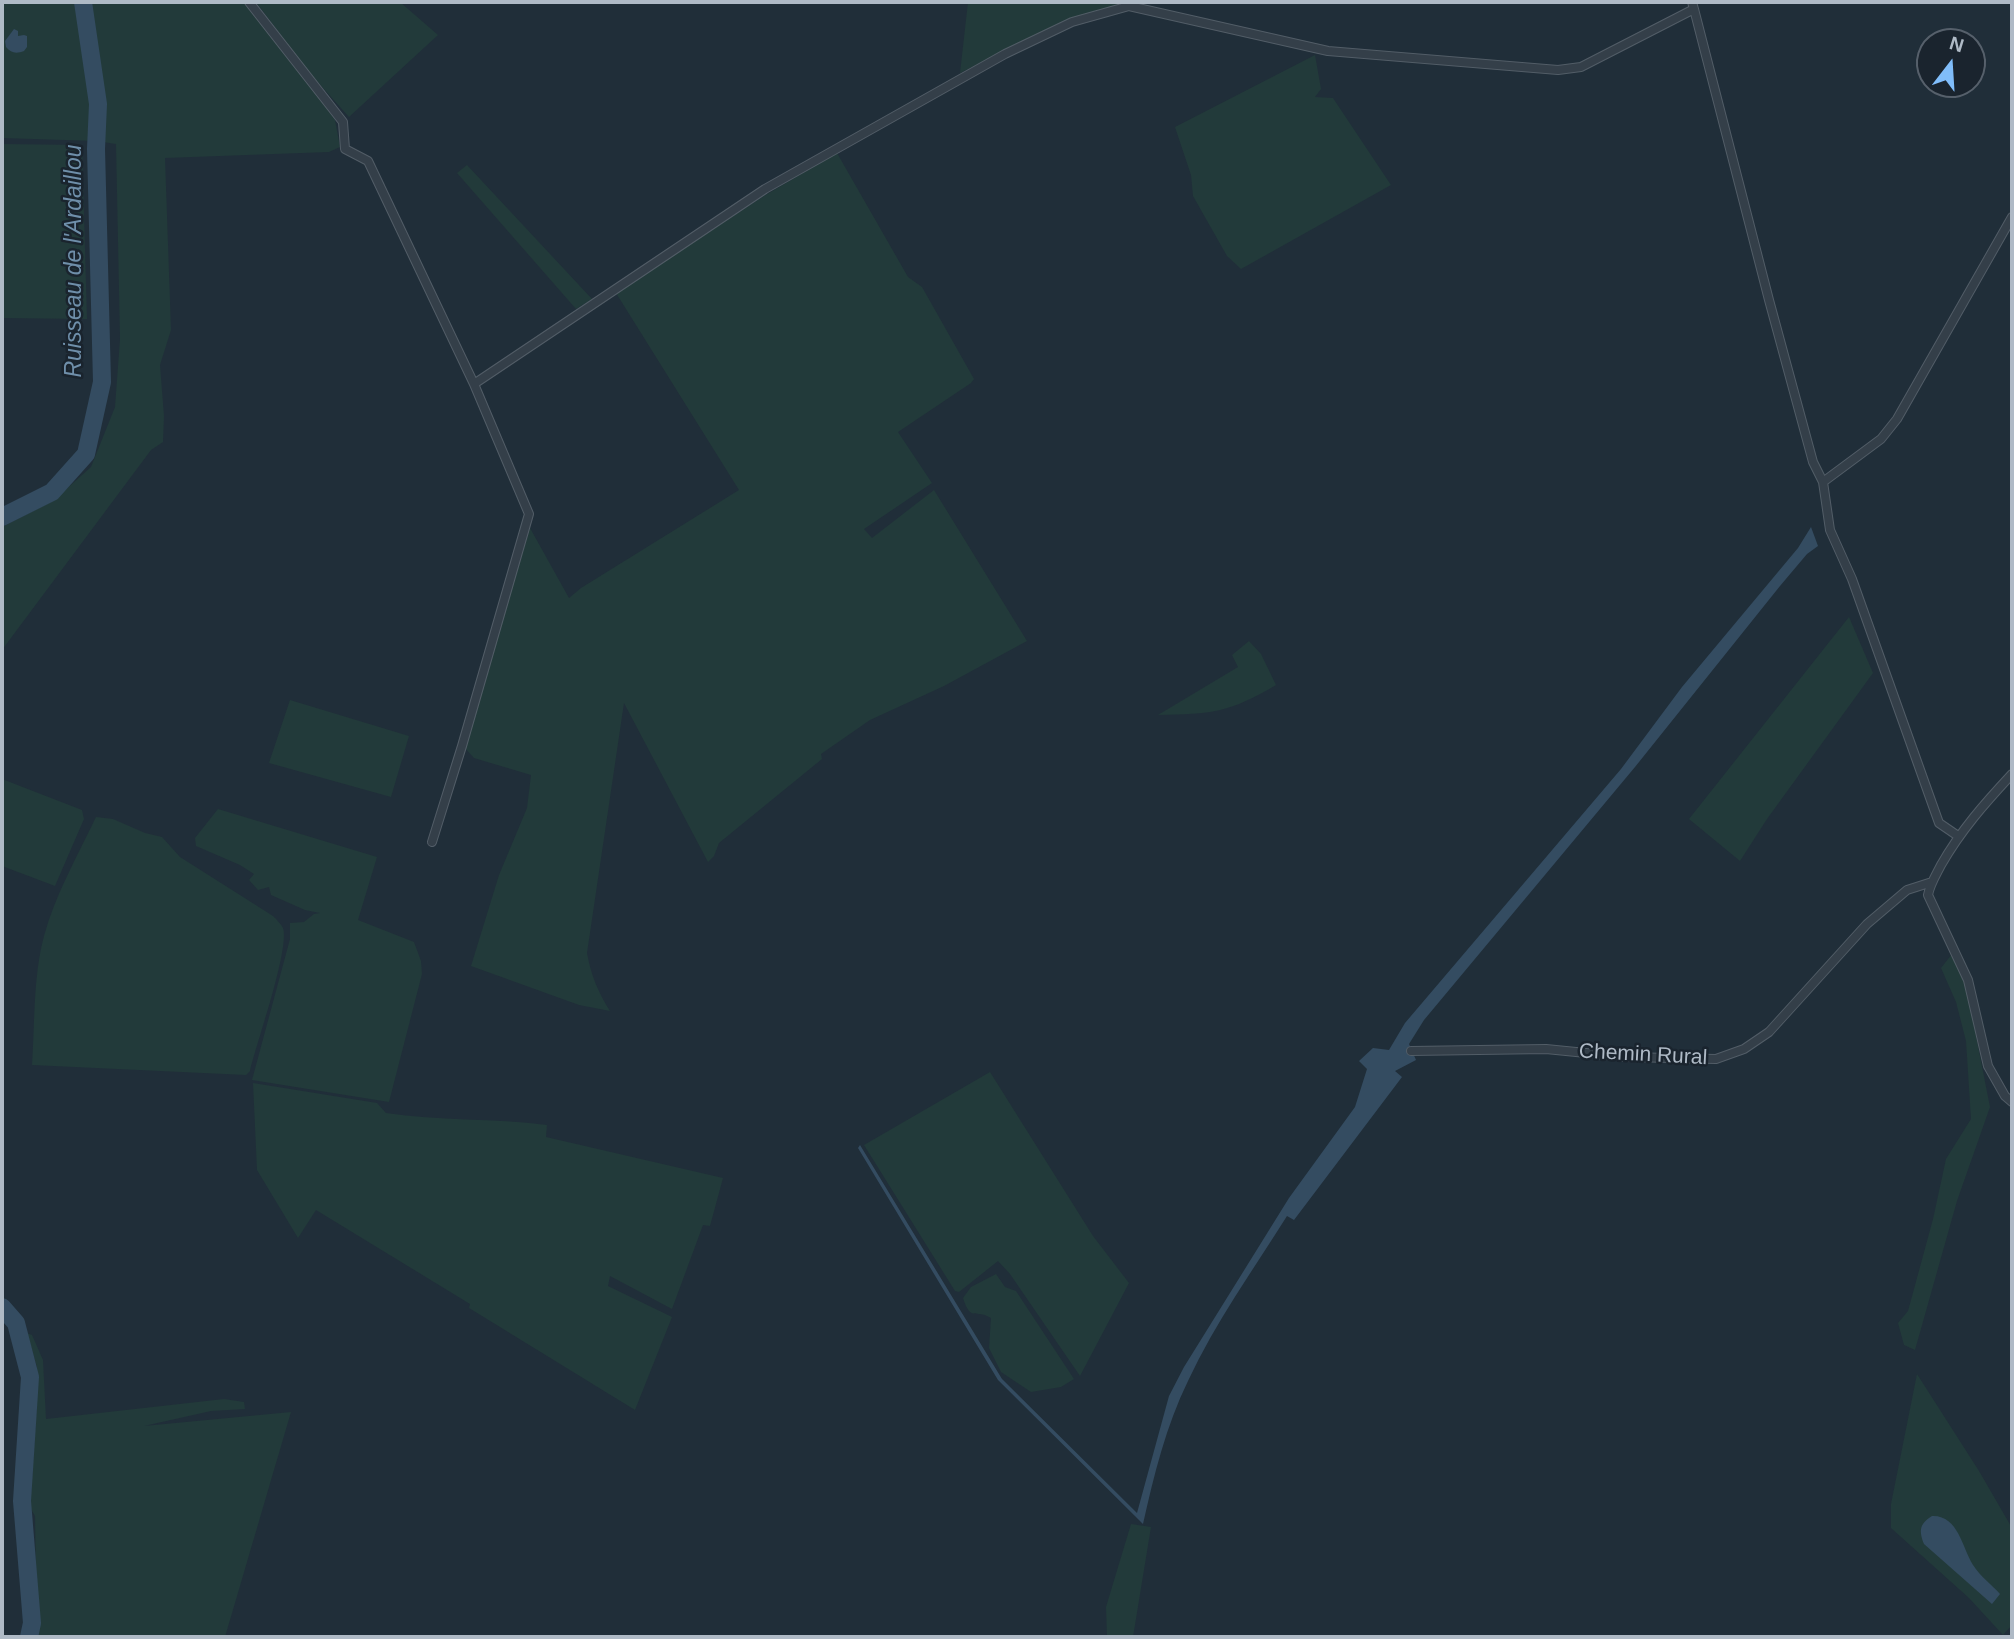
<!DOCTYPE html>
<html>
<head>
<meta charset="utf-8">
<style>
  body { margin:0 }
  #map { position:relative; width:2014px; height:1639px; overflow:hidden; background:#202e39; font-family:Helvetica,sans-serif }
  canvas { display:block }
  .frame { position:absolute; inset:0; border:4px solid #afbac6; pointer-events:none }
  .north { position:absolute; left:1916px; top:28px; width:70px; height:70px; box-sizing:border-box; background:#1a242e; border:2px solid #56606b; border-radius:50%; rotate:17deg; font-size:19px; font-weight:700; line-height:28px; text-align:center; color:#afbac6 }
  .north::after { content:''; display:block; margin:auto; width:24px; height:32px; background:#80bdfa; clip-path:polygon(50% 0,100% 100%,50% 72%,0 100%) }
</style>
</head>
<body>
<div id="map">
<canvas width="2014" height="1639"></canvas>
<div class="frame"></div>
<div class="north">N</div>
</div>
<script>
const c = document.querySelector('canvas').getContext('2d');
c.lineJoin = 'round';
function fill(path, color) { c.fillStyle = color; c.fill(path, 'evenodd'); }
function stroke(path, color, width, dash) { c.strokeStyle = color; c.lineWidth = width; c.lineCap = dash ? 'butt' : 'round'; c.setLineDash(dash || []); c.stroke(path); }
function label(font, color, halo, rows, align = 'center') {
  c.font = font + ' Helvetica,sans-serif'; c.lineWidth = 5; c.setLineDash([]); c.textBaseline = 'middle'; c.strokeStyle = halo; c.fillStyle = color; for (const [text, x, y, turn = 0] of rows) {
    c.save(); c.translate(x, y); c.rotate((+turn || 0) * Math.PI / 180); c.textAlign = isNaN(turn) ? turn : align; if (halo) c.strokeText(text, 0, 0); c.fillText(text, 0, 0); c.restore();
  }
}
const green = new Path2D(`
  M2 2H245L295 64 335 120 340 147 329 152 165 158 171 330 160 365 164 416 163 442 151 450 2 650V527L54 500 91 467 115 407 120 339 116 144 96 141 2 138Z
  M256 2H400L438 35 349 117 306 69Z
  M968 2H1131L1064 22 960 73Z
  M1315 55 1321 89 1315 97 1333 98 1391 185 1241 269 1227 256 1193 196 1191 175 1175 127Z
  M2 144 82 145 87 319 2 318Z
  M837 153 908 277 922 287 974 379 971 383 898 432 932 483 864 529 872 538 934 490 1027 641 944 686 870 720 821 754 822 759 719 843 714 856 708 862 624 703 587 953C591 975 598 992 610 1011L579 1005 471 966 499 875 527 808 531 775 474 758 464 747 530 528 569 598 581 588 739 490 616 293 764 196Z
  M467 165 592 299 576 309 457 173Z
  M1849 617 1873 673 1767 819 1740 861 1689 819Z
  M1249 641 1261 654 1276 685C1229 713 1211 714 1158 715L1238 667 1232 655Z
  M290 700 409 736 391 797 269 763Z
  M2 779 82 810 84 819 55 886 2 866Z
  M218 809 377 857 358 920 414 942 421 961 422 974 389 1102 252 1080 290 939V923L304 922 314 914 320 913 305 910 271 895 269 887 258 890 249 880 254 874 240 865 196 846 195 838Z
  M96 817 113 819 145 833 162 837 180 857 273 916C276 919 281 924 283 928 290 948 256 1045 250 1071L246 1075 32 1065C35 1023 33 977 44 936 55 895 78 855 96 817Z
  M1952 954 1966 985 1990 1107 1957 1201 1915 1350 1904 1345 1898 1323 1908 1311 1933 1219 1946 1159 1971 1119 1966 1041 1956 1002 1941 968Z
  M990 1072 1093 1236 1129 1283 1080 1376 1010 1274 998 1261 959 1292 955 1291 864 1145Z
  M253 1083 377 1103 386 1113C439 1121 493 1118 547 1125L546 1137 723 1178 710 1226 703 1225 672 1309 610 1276 608 1286 672 1317 635 1410 469 1308 470 1304 316 1210 298 1238 257 1170Z
  M996 1274 1005 1287 1016 1291 1074 1379 1061 1387 1031 1392 1001 1372 989 1348 991 1318C975 1308 971 1323 963 1298L971 1287Z
  M27 1333 32 1335 43 1360 46 1419 224 1399 244 1402 245 1409 211 1411 144 1426 291 1412 225 1637H37L35 1516 30 1507 37 1401V1367Z
  M1917 1374 1979 1471 2012 1528V1625L2003 1635 1969 1598 1891 1528V1504Z
  M1131 1524 1151 1527 1133 1637H1107L1106 1607Z`);
const water = new Path2D(`
  M14 29 18 31V36L24 35 27 36V47L24 51C16 54 11 53 6 47L5 41Z
  M1811 527 1818 546 1807 554 1780 586 1635 767 1424 1020 1409 1044 1416 1060 1395 1071 1402 1077 1294 1220 1287 1216C1253 1270 1215 1323 1188 1381 1166 1426 1154 1475 1143 1524L998 1380 858 1148 860 1145 1002 1379 1137 1513 1169 1396 1184 1367 1289 1198 1355 1107 1367 1069 1359 1061 1373 1048 1389 1050 1405 1023 1621 769 1682 687 1798 548Z
  M1932 1516C1958 1515 1962 1547 1973 1565 1980 1576 1992 1585 2000 1594L1992 1604 1924 1544C1919 1531 1919 1524 1932 1516Z`);
const river = new Path2D(`
  M2 517 52 492 86 454 102 382 96 149 98 104 83 2
  M2 1307 16 1323 30 1377 22 1501 32 1623 29 1637`);
const minor = new Path2D(`
  M249 2 343 122 345 149 368 161 474 384 529 514 462 746 432 842
  M1694 9 1769 300 1813 462 1823 482 1830 530 1852 579 1939 823 1958 836
  M474 384 765 189 1005 54 1072 22 1129 6 1328 51 1558 70 1581 67 1694 9 1692 2
  M1823 482 1881 439 1897 419 2012 217
  M2012 774C1985 803 1961 830 1941 865 1936 875 1930 884 1928 895L1968 980 1988 1066 2005 1096 2012 1102
  M1411 1051 1546 1049 1626 1057 1716 1059 1744 1049 1769 1032 1867 924 1907 890 1932 882`);
const streetNames = [
  ["Chemin Rural",1643,1055,3]
];
const waterNames = [
  ["Ruisseau de l'Ardaillou",75,261,-90]
];
fill(green, '#223a3a');
fill(water, '#344c61');
stroke(river, '#344c61', 18);
stroke(minor, '#525d67', 10);
stroke(minor, '#343f49', 8);
label('21px', '#afbac6', '#1a242e', streetNames);
label('italic 23px', '#6f8faa', '#1a242e', waterNames);
</script>
</body>
</html>
